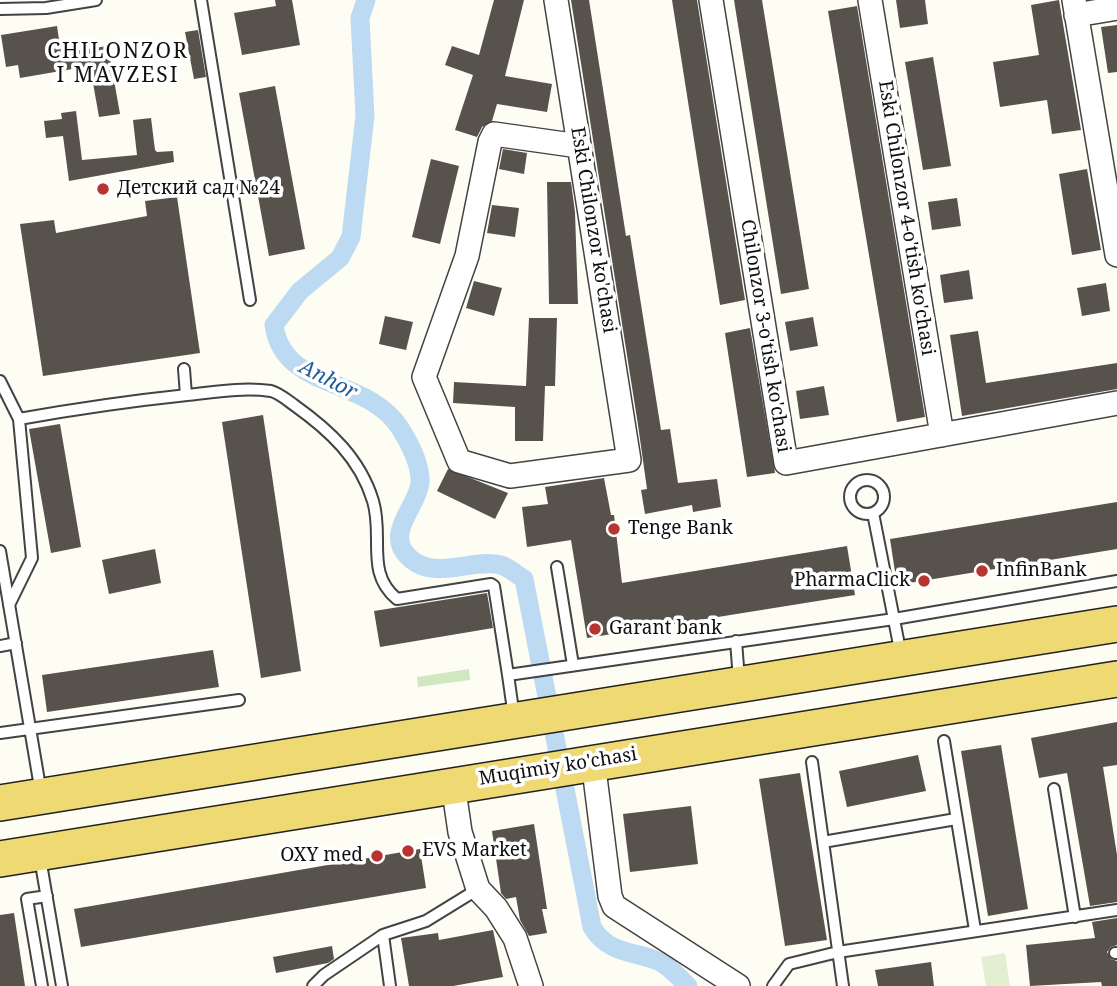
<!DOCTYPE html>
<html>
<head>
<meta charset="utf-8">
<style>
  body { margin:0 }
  canvas { display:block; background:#fefdf4 }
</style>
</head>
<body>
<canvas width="1117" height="986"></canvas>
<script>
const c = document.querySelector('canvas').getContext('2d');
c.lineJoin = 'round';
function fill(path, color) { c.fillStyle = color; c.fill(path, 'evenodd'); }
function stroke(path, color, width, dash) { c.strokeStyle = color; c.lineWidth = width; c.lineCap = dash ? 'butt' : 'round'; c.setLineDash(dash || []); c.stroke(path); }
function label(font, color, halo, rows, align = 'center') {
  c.font = font + ' "Noto Serif",serif'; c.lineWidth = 7; c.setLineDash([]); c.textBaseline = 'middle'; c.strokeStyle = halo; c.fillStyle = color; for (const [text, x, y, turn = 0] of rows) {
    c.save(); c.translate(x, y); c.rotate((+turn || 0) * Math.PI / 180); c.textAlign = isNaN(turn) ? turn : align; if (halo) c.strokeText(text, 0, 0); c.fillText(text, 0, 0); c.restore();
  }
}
const green = new Path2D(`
  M469 669 470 680 418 687 417 677Z`);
const pitch = new Path2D(`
  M1005 953 1010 986H986L981 957Z`);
const canal = new Path2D(`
  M366 0 360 18 365 116 351 237 340 258 300 291 274 325C283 391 367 376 400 428 409 442 421 465 420 483 417 509 381 535 412 560 437 580 473 558 501 565 508 567 517 575 524 579L592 927C608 954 633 951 658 961 669 965 679 978 688 986`);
const building = new Path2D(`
  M275 0H292L300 45 242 55 234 13 276 6Z
  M494 0H524L505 76 552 84 547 112 497 104 492 121 482 127 477 137 455 130 473 75 445 65 452 46 479 55Z
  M571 0H589L626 236 630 235 661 430 670 429 678 483 717 479 721 507 693 512 692 505 645 514 641 490 647 489 638 425Z
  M672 0H697L745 300 720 305Z
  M734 0H762L809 289 781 294Z
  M896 0H925L928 24 900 28Z
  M1059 0 1081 130 1052 134 1047 100 1000 107 993 62 1039 55 1031 5Z
  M857 6 925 417 897 422 828 11Z
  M1117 25V72L1108 73 1101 27Z
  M57 26 61 53 108 46 120 114 99 117 90 66 20 78 18 65 6 67 1 35Z
  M198 30 206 77 194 79 185 32Z
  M933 57 951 166 923 170 905 62Z
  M275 86 305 249 269 256 239 93Z
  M76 111 82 160 137 155 133 120 151 118 155 150 157 152 173 151 174 162 69 181 63 136 46 138 44 121 62 119 61 113Z
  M503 149 527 153 524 174 499 169Z
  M431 159 459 166 440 244 412 237Z
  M1087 169 1101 250 1072 255 1059 174Z
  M547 182H571L575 212 578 304H549Z
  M177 197 200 353 43 376 20 224 54 220 56 233 147 216 145 201Z
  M957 198 961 226 932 230 928 202Z
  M492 205 519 208 515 237 487 233Z
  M969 270 973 299 944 303 940 275Z
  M474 281 502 288 494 316 466 308Z
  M1106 283 1110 311 1082 316 1077 288Z
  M385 316 413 322 406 350 379 344Z
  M813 317 818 346 790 351 785 322Z
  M529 318H557L555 386H545L543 441H515V407L453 403 454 382 526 386Z
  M750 328 775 473 747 477 725 333Z
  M978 331 986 383 1117 363V389L962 416 950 335Z
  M824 386 829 415 800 419 796 391Z
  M263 415 301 671 261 678 222 422Z
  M60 424 81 547 51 553 29 429Z
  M448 469 508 493 495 519 437 491Z
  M604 478 611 515H614L622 583 847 546 855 595 587 638 571 540 527 547 522 507 548 504 545 487Z
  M1117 502V549L897 585 890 539Z
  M155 549 161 583 109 594 102 560Z
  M487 593 493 628 380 647 374 611Z
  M213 650 219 687 47 712 42 675Z
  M1117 722V765L1103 767 1117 855V902L1090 906 1067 773 1039 778 1031 738Z
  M1001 745 1028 909 988 916 961 751Z
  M918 755 926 791 847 807 839 771Z
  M800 773 827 940 785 946 759 779Z
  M691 806 698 864 630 872 623 814Z
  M534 824 547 909H542L547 933 529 936 520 920 516 897 506 899 501 893 492 831Z
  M420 849 426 888 81 947 74 909Z
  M14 913 25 986H0V915Z
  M1117 918V945L1111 947 1107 952 1111 959 1117 961V986H1102L1101 982 1030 986 1026 945 1095 938 1092 922Z
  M493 930 503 977 453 986H409L401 938 438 933 439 940Z
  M332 946 334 959 328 963 276 973 273 957Z
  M931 962 934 986H878L875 970Z`);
const service = new Path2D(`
  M201 0 250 300
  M0 9 46 8 96 0
  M184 369 186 395
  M0 381 19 419 32 558 9 605
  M19 419C75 409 130 401 187 395 214 392 244 387 271 391 279 393 287 400 294 405 329 430 360 458 373 501 384 537 365 573 397 599L491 584 494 586 508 675
  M850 497a17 17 0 1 1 34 0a17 17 0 1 1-34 0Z
  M873 513 901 655
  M0 551 41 793
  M557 567 573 665
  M736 641 739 680
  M0 646 16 643
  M514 717 508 675 894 619 1117 581
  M0 733 239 700
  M944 741 975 930
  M812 762 843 986
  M1054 789 1075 917
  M823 842 956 819
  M40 858 62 986
  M1115 953H1117
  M42 986 27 899 47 896
  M313 986 324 975 383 935
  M390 986 383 935 426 921 478 889
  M773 986 789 964 838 952 1117 910`);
const minor = new Path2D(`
  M556 0 629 460 510 476 459 461 424 377 467 256 490 142 494 134 579 146
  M711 0 786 463 1117 403
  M870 0 942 435
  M1074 0 1117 255
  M1076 15 1117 8
  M593 761 610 896 614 906 738 986
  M453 784 460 832 478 889 496 908 515 938 531 986`);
const primary = new Path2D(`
  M0 803 1117 624
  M0 859 1117 679`);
const markers = [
  [103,189,7,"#b73431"],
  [614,529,7,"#b73431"],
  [982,571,7,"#b73431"],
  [924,581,7,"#b73431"],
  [595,629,7,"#b73431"],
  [408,851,7,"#b73431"],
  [377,856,7,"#b73431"]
];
const poiNames = [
  ["Детский сад №24",117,189],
  ["Tenge Bank",628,529],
  ["InfinBank",996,571],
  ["PharmaClick",910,581,"right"],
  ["Garant bank",609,629],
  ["EVS Market",422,851],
  ["OXY med",363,856,"right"]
];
const streetNames = [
  ["Eski Chilonzor 4-o'tish ko'chasi",906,218,81],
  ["Eski Chilonzor ko'chasi",593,230,81],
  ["Chilonzor 3-o'tish ko'chasi",765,336,81],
  ["Muqimiy ko'chasi",558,767,-9]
];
const neighbourhoodNames = [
  ["CHILONZOR",118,52],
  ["I MAVZESI",118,76]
];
const waterNames = [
  ["Anhor",328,380,27]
];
fill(green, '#d1e7bf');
fill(pitch, '#e2efd0');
stroke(canal, '#bcdaf2', 19);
fill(building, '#58524d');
stroke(service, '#434343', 14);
stroke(minor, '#434343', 26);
stroke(primary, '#212121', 38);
stroke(service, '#fff', 10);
stroke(minor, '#fff', 23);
stroke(primary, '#eed973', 35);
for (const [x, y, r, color] of markers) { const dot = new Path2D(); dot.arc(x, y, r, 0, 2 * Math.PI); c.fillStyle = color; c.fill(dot); stroke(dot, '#fff', 2.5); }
label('19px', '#101010', '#fff', poiNames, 'left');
label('19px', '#101010', '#fff', streetNames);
c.letterSpacing = '2px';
label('21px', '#101010', '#fff', neighbourhoodNames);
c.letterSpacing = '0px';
label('italic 21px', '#215d9a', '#fff', waterNames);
</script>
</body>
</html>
